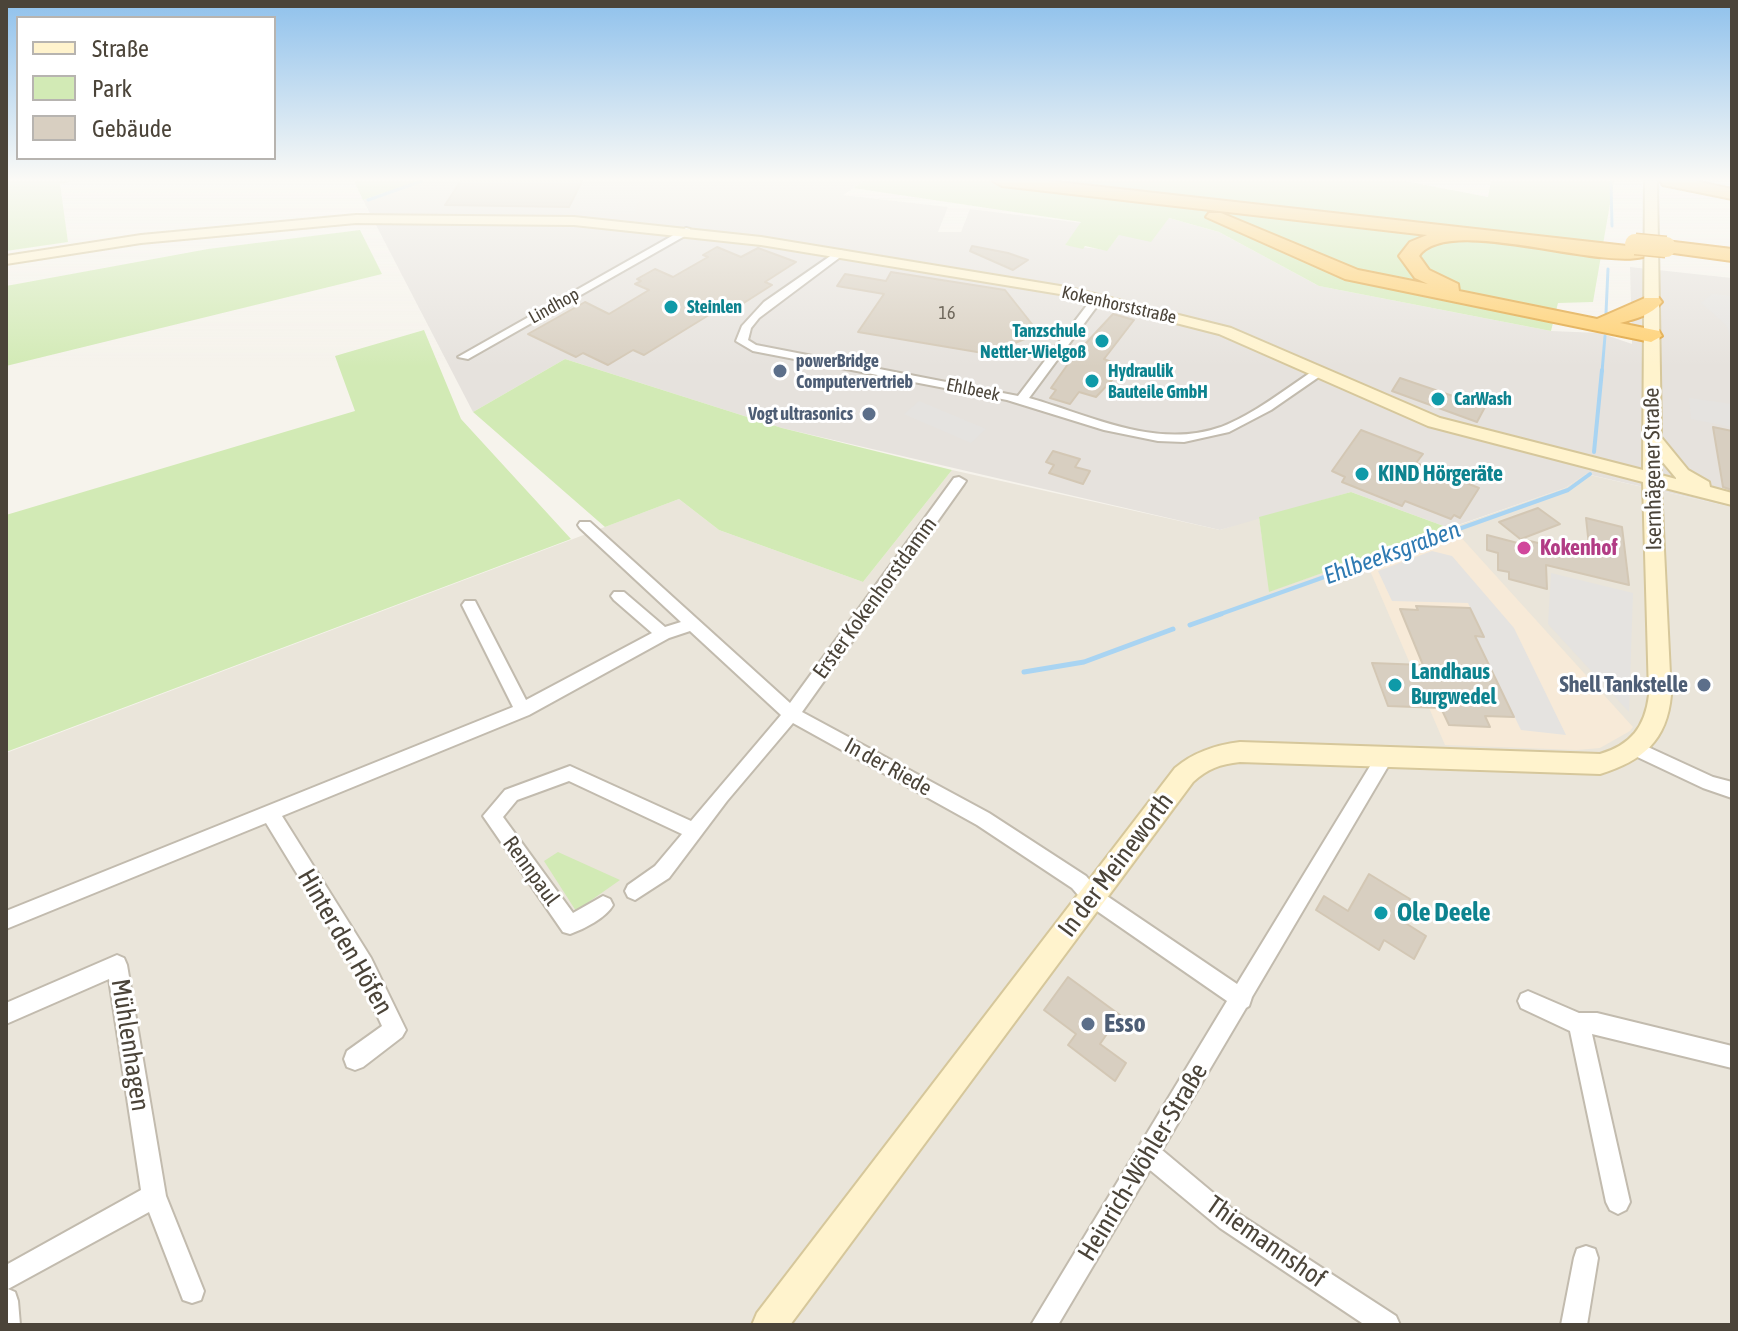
<!DOCTYPE html>
<html>
<head>
<meta charset="utf-8">
<style>
  body { margin:0 }
  #map { position:relative; width:1738px; height:1331px; overflow:hidden; background:#f6f3ec; font-family:"Asap Condensed",sans-serif }
  canvas { display:block }
  .frame { position:absolute; inset:0; border:8px solid #4b4439; pointer-events:none }
  .legend { position:absolute; left:16px; top:16px; width:260px; height:144px; box-sizing:border-box; background:#fff; border:2px solid #b7b4b0; margin:0; padding:10px 14px; list-style:none; font-size:24px; color:#4b4439 }
  .legend li { display:flex; align-items:center; gap:16px; height:40px }
  .legend b { width:40px; border:2px solid #b7b4b0 }
</style>
</head>
<body>
<div id="map">
<canvas width="1738" height="1331"></canvas>
<div class="frame"></div>
<ul class="legend">
<li><b style="height:10px;background:#fff3cd"></b>Straße</li>
<li><b style="height:22px;background:#d2eab5"></b>Park</li>
<li><b style="height:22px;background:#d8cfc1"></b>Gebäude</li>
</ul>
</div>
<script>
const c = document.querySelector('canvas').getContext('2d');
c.lineJoin = 'round';
function fill(path, color) { c.fillStyle = color; c.fill(path, 'evenodd'); }
function stroke(path, color, width, dash) { c.strokeStyle = color; c.lineWidth = width; c.lineCap = dash ? 'butt' : 'round'; c.setLineDash(dash || []); c.stroke(path); }
function label(font, color, halo, rows, align = 'center') {
  c.font = font + ' "Asap Condensed",sans-serif'; c.lineWidth = 6; c.setLineDash([]); c.textBaseline = 'middle'; c.strokeStyle = halo; c.fillStyle = color; for (const [text, x, y, turn = 0] of rows) {
    c.save(); c.translate(x, y); c.rotate((+turn || 0) * Math.PI / 180); c.textAlign = isNaN(turn) ? turn : align; if (halo) c.strokeText(text, 0, 0); c.fillText(text, 0, 0); c.restore();
  }
}
const residential = new Path2D(`
  M952 470 1220 530 1259 517 1270 591 1565 488 1585 474 1732 507V1325H6V753L679 499 719 530 863 582Z`);
const commercial = new Path2D(`
  M1458 534 1633 727 1630 731 1600 748 1577 750 1445 745 1368 566Z`);
const industrial = new Path2D(`
  M418 181H864L843 195 948 207 938 232H961L970 209 1082 223 1065 245 1107 250 1119 235 1169 218 1219 232 1319 286 1551 331 1600 333 1632 344 1630 267 1732 278V507L1586 474 1565 488 1449 528 1351 492 1220 530 782 428 565 359 473 412 363 200Z`);
const green = new Path2D(`
  M6 181H72L60 184 68 242 6 251Z
  M354 181H418L363 200Z
  M864 181H1405L1488 197 1491 181H1614L1593 302 1558 303 1551 331 1319 286 1219 232 1169 218 1151 242 1119 235 1107 251 1085 246 1083 249 1065 245 1081 222 853 188Z
  M360 230 382 274 6 366V286L208 249Z
  M424 330 461 419 571 539 6 752V515L355 411 335 356Z
  M565 359 782 428 952 470 863 582 719 530 679 499 605 527 473 412Z
  M1351 492 1449 528 1269 592 1259 517Z
  M558 852 620 880 576 911 544 861Z`);
const parking = new Path2D(`
  M583 181H646L634 214 576 212 581 201 574 198Z
  M1712 294 1732 296V341L1726 325 1701 303Z
  M1689 398 1732 404V427L1691 419Z
  M919 401 986 429 971 443 904 414Z
  M1432 551 1452 556 1514 628 1566 735 1521 730 1475 636H1484L1468 603 1392 601 1378 571Z
  M1551 573 1633 593 1629 712 1548 624Z`);
const streamFar2 = new Path2D(`
  M1611 181 1612 226
  M368 200 422 181
  M1606 313 1608 269
  M1602 372 1605 336`);
const streamFar1 = new Path2D(`
  M1594 452 1602 370
  M1215 616 1568 490 1590 474`);
const stream = new Path2D(`
  M1190 625 1221 614
  M1024 672 1084 662 1173 629`);
const building = new Path2D(`
  M461 181H582L569 207 445 205Z
  M972 246 1008 253 1028 260 1013 270 970 251Z
  M717 247 741 257 758 248 796 262 765 282 772 285 739 306 730 302 644 355 633 350 608 365 583 353 576 357 528 334 585 302 609 314 649 290 635 284 641 281 637 279 655 269 673 277 708 257 703 255Z
  M891 272 1005 290 1039 333 989 354 858 332 884 294 837 286 845 274 886 281Z
  M1113 314 1134 320 1104 359 1121 366 1112 380 1096 397 1079 392 1070 404 1050 398 1056 390 1051 388 1073 357Z
  M1400 378 1485 407 1477 422 1392 391Z
  M1713 427 1732 431V490L1723 487Z
  M1361 430 1423 454 1416 463 1479 488 1460 518 1454 515 1451 519 1405 501 1402 506 1342 482 1345 477 1332 471Z
  M1053 451 1080 459 1075 467 1090 471 1083 484 1049 473 1054 465 1046 462Z
  M1538 508 1560 524 1521 539 1590 555 1586 518 1622 527 1629 585 1546 565 1547 589 1509 579V572L1498 570V553L1487 550V535L1529 546 1499 522Z
  M1416 606 1470 608 1484 637 1475 636 1514 717 1485 716 1490 727 1449 725 1441 708 1388 706 1372 663 1423 665 1400 609 1418 610Z
  M1369 874 1410 899 1399 919 1426 936 1414 959 1384 940 1379 950 1316 910 1324 896 1348 911Z
  M1068 977 1120 1015 1100 1044 1126 1063 1115 1081 1068 1045 1076 1034 1044 1010Z`);
const street = new Path2D(`
  M686 228 690 229V233L468 359 458 357Z
  M839 250 843 251V255L759 318 751 328 748 340 756 345 1018 396 1094 296 1098 295 1103 298 1029 398C1090 415 1156 450 1221 427 1255 414 1285 389 1316 369H1324L1326 372 1271 410 1229 432 1184 442 1158 441 1104 430 1007 400 753 351 736 341 742 326 764 302Z
  M959 477 966 481 964 484 802 712 989 813 1086 876 1098 890 1237 984 1378 753 1384 751 1390 753 1393 758 1390 763 1252 997 1249 1006 1246 1008 1162 1150 1236 1212 1396 1316 1400 1325H1365L1220 1228 1150 1170 1058 1325H1031L1227 1001 1084 902 1072 888 977 825 793 723 727 801 669 878 635 900 628 897 625 891 628 885 655 866 682 834 569 781 517 800 503 817 573 913 603 896 610 899 613 905C606 918 584 929 570 934L563 932 483 816 505 790 570 766 691 821 781 715 690 631 669 638 529 715 282 816 371 958 406 1030 402 1037 363 1067 355 1070 347 1067 344 1059 347 1051 382 1026 357 972 266 823 6 929V911L513 707 462 605 465 601H475L526 700 652 633 614 600 611 596 614 592H624L665 627 681 622 580 528 578 525 580 522H590L790 703 954 478Z
  M1637 742 1713 777 1732 782V798L1703 788 1631 754 1628 749 1631 744Z
  M117 955 124 958 127 965 166 1196 204 1291 201 1300 192 1303 183 1300 149 1212 8 1289 15 1292 18 1301 20 1325H6V1265L141 1190 109 979 6 1024V1003Z
  M1528 991 1579 1013H1597L1732 1046V1068L1592 1034 1630 1202 1626 1210 1618 1214 1610 1210 1606 1202 1570 1031 1521 1008 1518 1001 1521 994Z
  M1586 1246 1595 1249 1598 1258 1587 1325H1561L1574 1258 1577 1249Z`);
const secondary = new Path2D(`
  M1645 181H1657L1661 437 1688 470 1709 482 1710 487 1732 493V505L1661 487 1671 695C1667 741 1642 761 1600 774L1240 762C1220 764 1207 769 1193 782L790 1325H752L757 1313 1175 768C1194 752 1216 745 1240 742L1600 754C1631 745 1645 727 1649 695L1643 482 1428 426 1219 334 1066 295 761 245 574 225 356 223 141 243 6 264V256L141 235 356 215 574 217 761 237 1066 287 1231 328 1440 418 1643 470ZM1661 460 1676 478V479L1661 475Z`);
const highway = new Path2D(`
  M993 181H1048L1636 247 1643 249 1646 253 1643 257C1595 269 1448 215 1419 256L1429 270 1458 284 1459 291 1597 319 1645 298H1659L1662 302C1651 315 1636 319 1620 323L1659 331 1662 336 1651 342 1345 279 1206 217 1209 213H1221L1358 270 1428 284 1415 278 1399 256 1410 242 1427 235 1002 186Z
  M1660 181H1695L1732 189V199L1663 185Z
  M1666 241 1732 249V261L1659 251V243Z`);
const highwayBridge = new Path2D(`
  M1635 244 1666 247`);
const markers = [
  [671,307,8,"#0f9aa8"],
  [1102,341,8,"#0f9aa8"],
  [780,371,8,"#5c6f8a"],
  [1092,381,8,"#0f9aa8"],
  [1438,399,8,"#0f9aa8"],
  [869,414,8,"#5c6f8a"],
  [1362,474,8,"#0f9aa8"],
  [1524,548,8,"#d1479c"],
  [1395,685,8,"#0f9aa8"],
  [1704,685,8,"#5c6f8a"],
  [1381,913,8,"#0f9aa8"],
  [1088,1024,8,"#5c6f8a"]
];
const farStreetnames = [
  ["Kokenhorststraße",1119,305,13],
  ["Lindhop",554,306,-29],
  ["Ehlbeek",973,390,12]
];
const farCulturenames = [
  ["Steinlen",687,307],
  ["Tanzschule",1086,331,"right"],
  ["Nettler-Wielgoß",1086,352,"right"],
  ["Hydraulik",1108,371],
  ["Bauteile GmbH",1108,392],
  ["CarWash",1454,399]
];
const numberNames = [
  ["16",947,313]
];
const farServicenames = [
  ["powerBridge",796,361],
  ["Computervertrieb",796,382],
  ["Vogt ultrasonics",853,414,"right"]
];
const streetNames = [
  ["Isernhägener Straße",1653,469,-91],
  ["Erster Kokenhorstdamm",875,598,-54],
  ["In der Riede",888,767,29],
  ["Rennpaul",531,871,54]
];
const cultureNames = [
  ["KIND Hörgeräte",1378,474],
  ["Landhaus",1411,672],
  ["Burgwedel",1411,697]
];
const hotelNames = [
  ["Kokenhof",1540,548]
];
const serviceNames = [
  ["Shell Tankstelle",1688,685]
];
const waterNames = [
  ["Ehlbeeksgraben",1392,553,-20]
];
const nearStreetnames = [
  ["In der Meineworth",1116,865,-53],
  ["Hinter den Höfen",345,942,60],
  ["Mühlenhagen",130,1045,81],
  ["Heinrich-Wöhler-Straße",1143,1162,-59],
  ["Thiemannshof",1266,1242,35]
];
const nearCulturenames = [
  ["Ole Deele",1397,913]
];
const nearServicenames = [
  ["Esso",1104,1024]
];
fill(residential, '#eae5da');
fill(commercial, '#f7ead8');
fill(industrial, '#e6e2dd');
fill(green, '#d2eab5');
fill(parking, '#e5e3e0');
stroke(streamFar2, '#a9d4f2', 3);
stroke(streamFar1, '#a9d4f2', 4);
stroke(stream, '#a9d4f2', 5);
fill(building, '#d8cfc1');
stroke(building, '#d3c7b4', 2);
stroke(street, '#c2bbae', 4);
stroke(secondary, '#d6c79b', 4);
stroke(highway, '#e0a43c', 4);
fill(street, '#fff');
fill(secondary, '#fff3cd');
fill(highway, '#ffcf6e');
stroke(highwayBridge, '#e0a43c', 23, []);
stroke(highwayBridge, '#ffcf6e', 20);
const sky = c.createLinearGradient(0, 0, 0, 367);
sky.addColorStop(0, '#8fc1ec');
sky.addColorStop(0.49, '#fbfaf6');
sky.addColorStop(1, '#fbfaf600');
c.fillStyle = sky;
c.fillRect(0, 0, 1738, 367);
for (const [x, y, r, color] of markers) { const dot = new Path2D(); dot.arc(x, y, r, 0, 2 * Math.PI); c.fillStyle = color; c.fill(dot); stroke(dot, '#fff', 3); }
label('18px', '#4b4439', '#fff', farStreetnames);
label('bold 18px', '#0d838f', '#fff', farCulturenames, 'left');
label('18px', '#6e675b', null, numberNames);
label('bold 18px', '#4e5e75', '#fff', farServicenames, 'left');
label('22px', '#4b4439', '#fff', streetNames);
label('bold 22px', '#0d838f', '#fff', cultureNames, 'left');
label('bold 22px', '#b23c85', '#fff', hotelNames, 'left');
label('bold 22px', '#4e5e75', '#fff', serviceNames, 'right');
label('italic 24px', '#2e7ab2', '#fff', waterNames);
label('26px', '#4b4439', '#fff', nearStreetnames);
label('bold 26px', '#0d838f', '#fff', nearCulturenames, 'left');
label('bold 26px', '#4e5e75', '#fff', nearServicenames, 'left');
</script>
</body>
</html>
